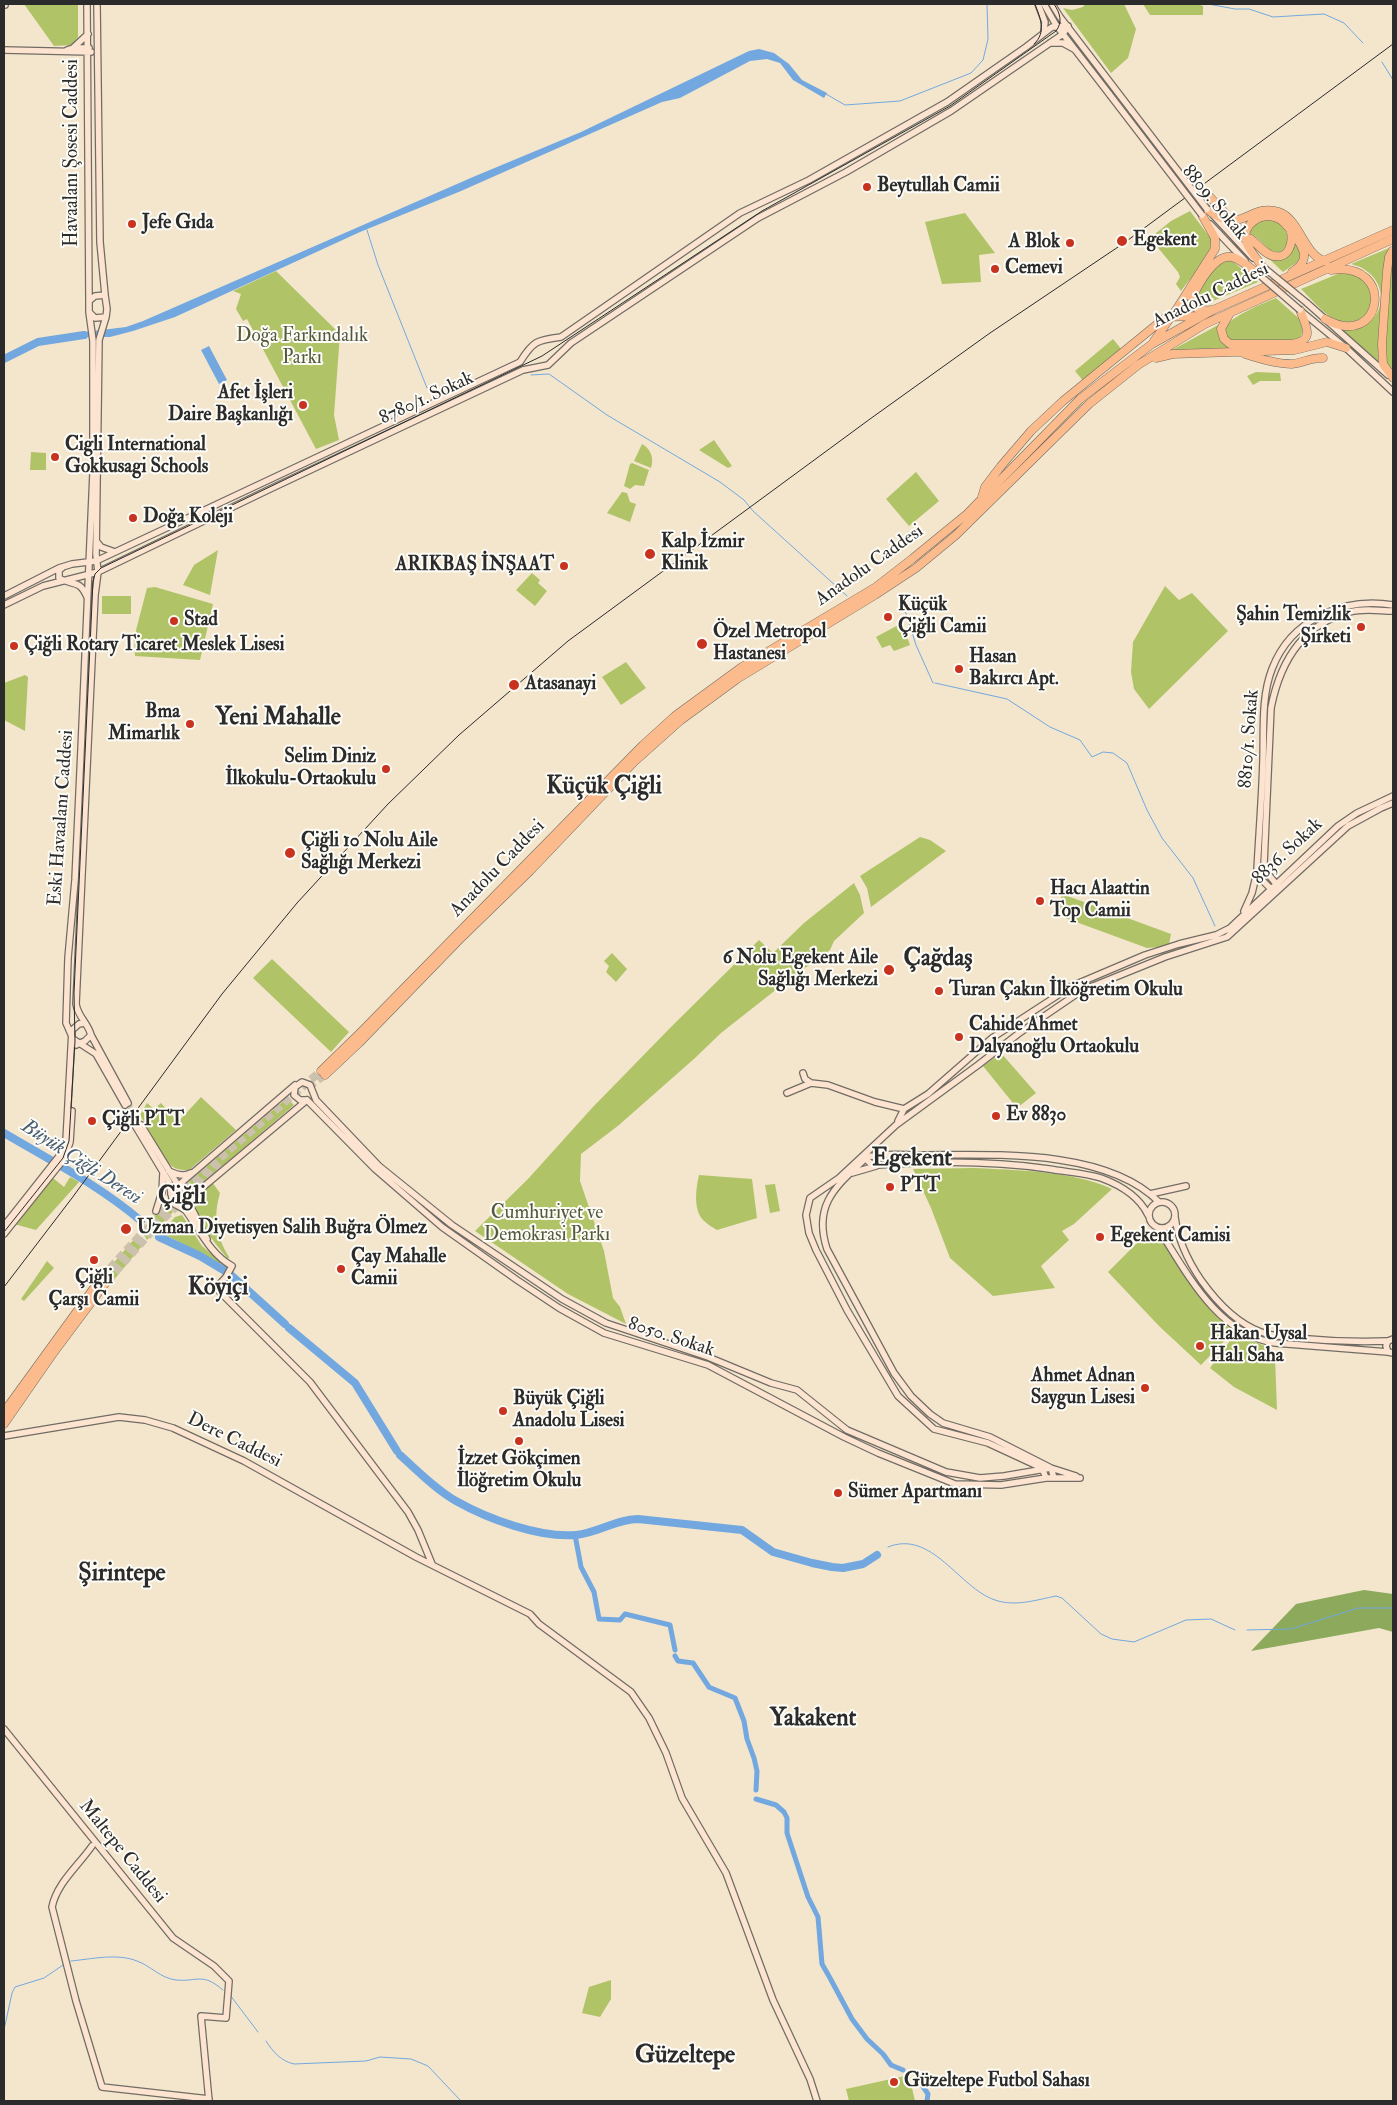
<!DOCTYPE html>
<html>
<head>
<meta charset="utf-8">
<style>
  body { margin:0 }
  #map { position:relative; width:1397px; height:2105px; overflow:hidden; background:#f3e6cd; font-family:"IM FELL Double Pica",serif }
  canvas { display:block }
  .frame { position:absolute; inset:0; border:5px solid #2b2b2b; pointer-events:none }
</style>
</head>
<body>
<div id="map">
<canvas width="1397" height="2105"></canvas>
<div class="frame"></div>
</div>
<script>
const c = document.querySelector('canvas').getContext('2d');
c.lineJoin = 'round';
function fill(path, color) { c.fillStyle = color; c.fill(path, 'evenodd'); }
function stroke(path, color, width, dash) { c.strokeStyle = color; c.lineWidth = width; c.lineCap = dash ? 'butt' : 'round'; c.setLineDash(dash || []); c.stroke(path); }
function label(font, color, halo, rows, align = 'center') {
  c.font = font + ' "IM FELL Double Pica",serif'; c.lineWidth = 4; c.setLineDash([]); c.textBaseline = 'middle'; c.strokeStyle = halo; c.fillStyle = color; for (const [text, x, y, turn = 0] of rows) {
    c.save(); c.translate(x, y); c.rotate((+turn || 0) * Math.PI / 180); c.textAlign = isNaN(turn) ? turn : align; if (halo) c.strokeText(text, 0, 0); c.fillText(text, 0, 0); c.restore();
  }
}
const green = new Path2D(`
  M21 4H78V37L72 45 54 46 24 4Z
  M1085 4H1124L1136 29 1128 58 1111 73 1063 8 1072 10 1083 7Z
  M1143 4H1197L1203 6V15H1150Z
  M1190 211 1212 240C1210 259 1192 276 1181 291L1176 284 1180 277 1178 272 1150 238 1171 221Z
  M965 213 995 253 979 255 981 282 942 284 925 222Z
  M1273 219C1284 227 1288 231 1289 244L1280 252 1271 251 1254 235 1252 238 1249 235 1252 226 1262 220Z
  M1296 243 1301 251 1300 260 1283 272 1267 257 1288 255Z
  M1389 248 1387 256 1378 361 1342 330C1388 333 1396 275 1351 264Z
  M1393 254V371L1386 361 1385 352 1391 260Z
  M1231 260 1258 282 1201 306 1195 302 1196 293 1219 263Z
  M276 271 340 334 334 415 339 440 316 449 247 319 243 321 236 309 241 294 233 291Z
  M1345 271 1361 275 1375 298 1365 318C1334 331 1322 309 1301 289Z
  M1276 298 1303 322C1304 329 1303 334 1298 340L1238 342C1194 330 1264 303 1276 298Z
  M1220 324C1216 336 1220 343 1232 348L1170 351Z
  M1113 339 1122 350 1084 382 1075 371Z
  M1256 372 1280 373 1281 381H1260L1253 385 1247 376Z
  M714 440 732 466 728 468 699 450Z
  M642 444C651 449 654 458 651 468L634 461Z
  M31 452 46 453V470H30Z
  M632 463 649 470 644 486 635 485 630 489 624 486 630 464Z
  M916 472 939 501 909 526 886 499Z
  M622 492 627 493 630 502 636 504 630 522 607 513Z
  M218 550 210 595 183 585 194 565Z
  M532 573 540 580 538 583 547 591 535 606 516 590Z
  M1165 586 1179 600 1192 593 1228 631 1149 709 1134 689 1131 672 1133 642Z
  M155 587 213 604 200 660 135 656 134 638 147 588Z
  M102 596H131V614H102Z
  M902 623 910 645 894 651 890 645 882 648 876 637Z
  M626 662 646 688 621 705 602 677Z
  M25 675 28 677 25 731 4 720V683Z
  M920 837 930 840 946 851 871 907 867 888 860 876Z
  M854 883 860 895 864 913 834 941 830 950 787 981 721 1033 695 1058 619 1125 581 1154 580 1181 604 1251 613 1298 620 1307 626 1324 568 1294 475 1231 528 1179 592 1108 671 1027 759 940 773 953 804 923Z
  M1062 894 1171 934 1169 944 1160 947 1147 948 1057 915Z
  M612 953 627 969 616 982 606 972 609 966 604 961Z
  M272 959 349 1032 331 1052 253 978Z
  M1001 1053 1036 1093 1017 1108 983 1066Z
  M201 1097 236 1130 189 1170C178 1170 173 1169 166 1161L140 1115 147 1103 154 1109 161 1103 178 1122Z
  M287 1098 294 1105 196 1189 189 1183 190 1180Z
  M973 1168C1015 1170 1074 1171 1112 1189L1074 1224 1062 1231 1069 1240 1041 1266 1055 1288 993 1296 950 1258 931 1208 913 1169Z
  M699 1175 752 1179 757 1218 717 1230C712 1227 707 1224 703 1220 693 1209 696 1188 699 1175Z
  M70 1177 79 1182 36 1230 14 1224 53 1178 64 1187Z
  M212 1182 220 1193C213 1217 216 1236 229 1257L228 1259C215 1243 194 1219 195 1197Z
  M775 1184 780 1211 770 1213 765 1185Z
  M165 1204 173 1212 147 1240 144 1235 139 1233Z
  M182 1215 202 1246 223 1264C200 1259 183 1240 160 1234L175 1217Z
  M1155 1234 1161 1239C1182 1271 1203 1308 1234 1331L1201 1365 1159 1326 1108 1272 1145 1235Z
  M135 1238 140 1240 141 1247 113 1281 104 1274Z
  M47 1261 54 1268 24 1301 21 1299Z
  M1235 1334 1265 1346 1264 1355 1275 1357 1277 1410 1234 1387 1210 1368Z
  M611 1980V1999L600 2017 582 2013 589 1987Z
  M909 2075 915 2101H849L846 2089Z`);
const forest = new Path2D(`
  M1364 1590 1393 1594V1632L1379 1628 1251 1651 1296 1604Z`);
const water = new Path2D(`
  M759 49 774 53 789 64 802 80 827 93 824 98 793 80 780 63 767 59 750 61 680 98 662 102 461 191 360 232 175 317 133 331 110 337H85V332L126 327 143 321 473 177 581 132 749 51Z
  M209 346 227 380 219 384 201 350Z`);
const stream = new Path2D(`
  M1208 4 1235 9H1249L1273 17 1324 14 1344 23 1363 43
  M1382 62 1393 80
  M826 94 845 105 900 101 971 73 983 60 988 39 987 4
  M367 230 378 265 427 388
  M531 375 549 374 607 415 720 482 744 500 753 511 847 596
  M902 601 916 645 933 683
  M935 683 1007 699 1050 727 1080 740 1092 757 1103 752 1113 753 1127 763 1147 810 1162 838 1193 878 1215 926
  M888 1547C932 1529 959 1588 995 1600 1015 1607 1036 1600 1056 1596L1062 1598 1101 1634 1112 1639 1134 1642 1186 1620 1211 1619 1235 1630
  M1247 1630 1291 1629 1358 1608H1393
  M71 1961C92 1959 117 1953 137 1961 151 1966 160 1978 176 1980 198 1982 202 1972 223 1990
  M230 1995 258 2032
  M4 2030 12 1993 15 1987 44 1978 63 1965
  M266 2041C273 2052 281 2061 294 2064L366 2061 380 2057 411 2059 428 2066 461 2101`);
const canal = new Path2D(`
  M575 1535 581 1567 594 1592 599 1619 620 1620 625 1614 670 1625 675 1650
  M675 1656 678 1661 693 1663 709 1687
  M711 1688 735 1698 744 1721 747 1739 754 1758 757 1771 756 1790
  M756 1799 776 1805 784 1812 787 1818V1833L808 1897 818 1917 822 1964 830 1978 852 2019 867 2039 883 2054 891 2065 903 2070
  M918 2079 928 2094 927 2101`);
const river = new Path2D(`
  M4 359 38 342 84 335
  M4 1133C50 1160 100 1186 141 1221
  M159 1237 200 1256 225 1271
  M232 1276 285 1324
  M289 1328 355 1383 397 1451
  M400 1455C418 1471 435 1489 456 1501 488 1519 539 1538 576 1535 598 1533 616 1519 638 1519L742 1530 773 1552 812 1563 832 1567 843 1568 863 1564 877 1555`);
const secondaryTunnel = new Path2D(`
  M128 1103 141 1125
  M125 1105 136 1127`);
const highwayTunnel = new Path2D(`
  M1230 218 1250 238
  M308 1087 325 1075
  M102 1277 177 1195 321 1071
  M107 1281 162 1220 221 1165`);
const secondary = new Path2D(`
  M5 4V5
  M87 4 89 301
  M97 4 100 242 105 295
  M1038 4 1045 22 1044 31
  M1044 4 1056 25 1110 95
  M1052 4 1060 17 1132 111
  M1050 43H1063L1074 49
  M73 48 88 34
  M4 50 91 52
  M67 50 73 48H89
  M1213 215 1253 258
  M1210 224 1245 261
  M105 295 107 309 106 317 95 318 89 312V301L95 296Z
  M1307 303 1388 375
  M1301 311 1346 348 1393 392
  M89 312 93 341V473L81 750 75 880 68 958 66 1023 73 1039 96 1054 125 1105
  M106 317 99 340 96 554 98 572 95 595 76 1004C78 1017 88 1023 91 1035L128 1103
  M97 542 101 547 115 552
  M62 568 59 570V578C73 587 79 578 87 597
  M4 596 59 568 72 564 96 561 520 362C533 341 537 340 561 337L740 213 809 180 947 102 1026 47 1052 27 1068 26
  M4 605 43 586 98 572 270 489 523 370 548 365 571 343 758 218 846 172 951 111 1063 34 1068 26
  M1277 885 1268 874 1264 864 1271 708C1280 662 1302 624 1350 612 1364 608 1379 611 1393 611
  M1273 891 1263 881 1257 870C1259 833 1262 796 1263 760 1264 730 1261 697 1272 669 1291 619 1343 597 1393 605
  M1244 911 1252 893 1257 872
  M76 1045 85 1041 91 1035
  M803 1073 805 1079 811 1083
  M787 1093 811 1083 828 1085 875 1102 904 1109
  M307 1100H300L294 1095 295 1087 302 1082 310 1085 316 1100 379 1166 452 1225 562 1299 606 1323 708 1357 771 1383 797 1390 847 1430 946 1472 980 1478 1004 1476 1051 1468 1054 1478
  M307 1100 375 1169 442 1227 517 1280 559 1308 604 1333 708 1365 844 1437 878 1453 955 1484 1001 1485 1046 1478H1080
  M898 1121 904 1109 928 1094 992 1038 1072 986 1145 955 1179 944 1216 935 1230 928 1338 826 1357 813 1393 796
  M141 1125 176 1182 179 1186 189 1191 191 1207 207 1239
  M136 1127 169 1182 173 1203C177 1206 182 1207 186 1211 200 1230 210 1254 232 1266L226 1277 216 1288 310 1382 408 1512 418 1530 432 1564
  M866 1156C871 1157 875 1156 881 1155 894 1154 909 1155 922 1155 993 1155 1105 1148 1159 1202
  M868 1156C838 1185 812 1203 827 1249L894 1373 911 1396 930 1414 943 1423 990 1437 1051 1468 1076 1476
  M864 1157 870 1163 878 1165C934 1161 994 1161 1049 1169 1066 1172 1085 1173 1101 1178 1120 1185 1139 1196 1148 1215
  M169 1171C177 1175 184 1177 191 1173
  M852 1173 876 1166
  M171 1194 174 1189 295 1085
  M1150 1194 1186 1186
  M1149 1215a13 13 0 1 1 26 0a13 13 0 1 1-26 0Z
  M181 1207 188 1203 196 1193 307 1100
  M156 1211 162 1192 163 1173
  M1175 1217C1178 1240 1188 1261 1201 1280 1216 1301 1236 1323 1261 1332 1272 1336 1284 1337 1295 1338 1326 1341 1357 1342 1387 1341
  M4 1226 64 1150 66 1141 72 1030 79 1024 84 1023
  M1158 1228C1187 1273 1217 1334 1275 1343L1388 1352
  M4 1234 64 1159 70 1142 72 1111
  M1393 1339 1388 1341 1386 1346 1388 1352 1393 1353
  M4 1436 119 1417 145 1420 173 1428 244 1461 416 1557 530 1614 539 1624 631 1692 649 1718 666 1753 682 1798 726 1873 773 2000 810 2079 817 2101
  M1046 1478 1042 1468 988 1443 934 1429 898 1396 847 1310 816 1250 809 1233 806 1215 810 1198 839 1178 896 1125 978 1065 1018 1034 1081 991 1165 957 1227 937 1348 826 1381 808 1393 803
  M4 1729 173 1938 214 1966 229 1981 226 2018 201 2016 209 2101
  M92 1846C78 1866 57 1883 52 1907L76 2001 102 2087 209 2099`);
const highway = new Path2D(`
  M1206 193 1225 213
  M1207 209C1241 238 1249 202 1279 212 1300 219 1305 258 1326 261
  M1251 239C1257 244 1266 255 1274 256 1289 259 1293 243 1291 232
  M1393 250 1389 257 1387 271 1382 344 1383 364 1393 378
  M1262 266C1257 259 1250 251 1247 244 1240 225 1260 212 1277 218 1286 221 1303 245 1304 254 1305 263 1298 268 1292 272
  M1211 310C1201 311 1192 310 1192 298 1198 285 1215 253 1232 257 1240 259 1248 266 1256 272
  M1230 313 1221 329 1224 339 1230 344H1291C1317 341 1305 325 1300 310
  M1325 319C1383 352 1397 260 1331 270
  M1154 341 1178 307 1215 249V238L1202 215
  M1245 354C1260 359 1277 364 1292 364 1303 363 1312 357 1323 358
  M1156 358 1173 354 1295 350 1327 342 1346 348
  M982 497 985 487 1001 466 1031 431 1063 401 1166 317 1197 316
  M321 1071 360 1033 643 745 675 716 742 667 876 587 912 559 967 514 1080 399 1152 344 1213 310 1393 230
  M325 1075 359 1043 459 940 530 871 634 762 681 720 737 679 875 595 916 568 956 535 1089 404 1138 365 1205 324 1393 239
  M4 1412 102 1277
  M4 1424 54 1352 107 1281`);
const tram = new Path2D(`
  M1034 44C1047 32 1040 18 1035 4
  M4 1232 63 1158 69 1141 75 1041 74 993 93 581 95 574 101 568 542 356 762 211 950 106 1056 31C1063 22 1060 13 1054 4`);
const rail = new Path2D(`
  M4 1287 72 1198 222 994 297 903 388 804 459 735 568 641 870 419 990 333 1124 243 1393 44`);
const secondaryBridge = new Path2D(`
  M1110 95 1202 215
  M1132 111 1207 209
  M1262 266 1307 303
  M1256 272 1300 310`);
const markers = [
  [867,187,5,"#c8321e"],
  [132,224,5,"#c8321e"],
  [1122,241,6,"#c8321e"],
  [1070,243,5,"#c8321e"],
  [995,269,5,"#c8321e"],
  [303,405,5,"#c8321e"],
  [55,457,5,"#c8321e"],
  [133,518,5,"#c8321e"],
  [650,554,6,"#c8321e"],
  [564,566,5,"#c8321e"],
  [888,617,5,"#c8321e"],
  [174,621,5,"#c8321e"],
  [1361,627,5,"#c8321e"],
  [702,644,6,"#c8321e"],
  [14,646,5,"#c8321e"],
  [959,669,5,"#c8321e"],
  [514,685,6,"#c8321e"],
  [190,724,5,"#c8321e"],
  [386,769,5,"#c8321e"],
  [290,853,6,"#c8321e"],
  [1040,901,5,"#c8321e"],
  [889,970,6,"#c8321e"],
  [939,991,5,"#c8321e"],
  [959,1037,5,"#c8321e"],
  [996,1116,5,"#c8321e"],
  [92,1121,5,"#c8321e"],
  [890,1187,5,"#c8321e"],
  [126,1229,6,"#c8321e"],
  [1100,1237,5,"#c8321e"],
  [94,1260,5,"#c8321e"],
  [341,1269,5,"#c8321e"],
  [1200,1346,5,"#c8321e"],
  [1145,1388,5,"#c8321e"],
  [503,1411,5,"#c8321e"],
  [519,1441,5,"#c8321e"],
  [838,1493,5,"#c8321e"],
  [894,2082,5,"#c8321e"]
];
const streetNames = [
  ["Havaalanı Şosesi Caddesi",73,153,-90],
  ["8809. Sokak",1214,203,50],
  ["Anadolu Caddesi",1211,296,-26],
  ["8780/1. Sokak",427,399,-25],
  ["Anadolu Caddesi",870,566,-35],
  ["8810/1. Sokak",1250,739,-86],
  ["Eski Havaalanı Caddesi",62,818,-86],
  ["8836. Sokak",1288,852,-43],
  ["Anadolu Caddesi",498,869,-46],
  ["8050. Sokak",671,1338,18],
  ["Dere Caddesi",234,1441,26],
  ["Maltepe Caddesi",122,1852,51]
];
const poiNames = [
  ["Beytullah Camii",877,187],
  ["Jefe Gıda",142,224],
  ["Egekent",1133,241],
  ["A Blok",1060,243,"right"],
  ["Cemevi",1005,269],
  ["Afet İşleri",293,394,"right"],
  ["Daire Başkanlığı",293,416,"right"],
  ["Cigli International",65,446],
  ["Gokkusagi Schools",65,468],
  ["Doğa Koleji",143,518],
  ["Kalp İzmir",661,543],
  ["Klinik",661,565],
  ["ARIKBAŞ İNŞAAT",554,566,"right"],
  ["Küçük",898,606],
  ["Çiğli Camii",898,628],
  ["Şahin Temizlik",1351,616,"right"],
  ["Şirketi",1351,638,"right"],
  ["Stad",184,621],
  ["Özel Metropol",713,633],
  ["Hastanesi",713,655],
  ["Çiğli Rotary Ticaret Meslek Lisesi",24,646],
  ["Hasan",969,658],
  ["Bakırcı Apt.",969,680],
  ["Atasanayi",525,685],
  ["Bma",180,713,"right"],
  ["Mimarlık",180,735,"right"],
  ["Selim Diniz",376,758,"right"],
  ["İlkokulu-Ortaokulu",376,780,"right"],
  ["Çiğli 10 Nolu Aile",301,842],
  ["Sağlığı Merkezi",301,864],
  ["Hacı Alaattin",1050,890],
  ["Top Camii",1050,912],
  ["6 Nolu Egekent Aile",878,959,"right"],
  ["Sağlığı Merkezi",878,981,"right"],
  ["Turan Çakın İlköğretim Okulu",949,991],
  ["Cahide Ahmet",969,1026],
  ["Dalyanoğlu Ortaokulu",969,1048],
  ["Ev 8830",1006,1116],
  ["Çiğli PTT",102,1121],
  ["PTT",900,1187],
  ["Uzman Diyetisyen Salih Buğra Ölmez",137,1229],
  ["Egekent Camisi",1110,1237],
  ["Çay Mahalle",351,1258],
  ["Camii",351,1280],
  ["Çiğli",94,1279,"center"],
  ["Çarşı Camii",94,1301,"center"],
  ["Hakan Uysal",1210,1335],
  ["Halı Saha",1210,1357],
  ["Ahmet Adnan",1135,1377,"right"],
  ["Saygun Lisesi",1135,1399,"right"],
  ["Büyük Çiğli",513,1400],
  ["Anadolu Lisesi",513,1422],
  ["İzzet Gökçimen",519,1460,"center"],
  ["İlöğretim Okulu",519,1482,"center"],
  ["Sümer Apartmanı",848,1493],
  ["Güzeltepe Futbol Sahası",904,2082]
];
const parkNames = [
  ["Doğa Farkındalık",302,337],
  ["Parkı",302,359],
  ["Cumhuriyet ve",547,1214],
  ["Demokrasi Parkı",547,1236]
];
const waterNames = [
  ["Büyük Çiğli Deresi",81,1163,33]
];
const districtNames = [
  ["Yeni Mahalle",278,719],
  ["Küçük Çiğli",604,788],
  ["Çağdaş",938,960],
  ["Egekent",912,1160],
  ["Çiğli",182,1198],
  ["Köyiçi",218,1289],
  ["Şirintepe",122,1575],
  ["Yakakent",813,1720],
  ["Güzeltepe",685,2057]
];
fill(green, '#b0c367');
fill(forest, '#8ca95c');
fill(water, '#72a8df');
stroke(stream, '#72a8df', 1);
stroke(canal, '#72a8df', 5);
stroke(river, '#72a8df', 8);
stroke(secondaryTunnel, '#cbc1ad', 5.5, [5.5, 3]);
stroke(highwayTunnel, '#cbc1ad', 8, [8, 4]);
stroke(secondary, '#716c64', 8);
stroke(highway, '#716c64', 9);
stroke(secondary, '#fde4d1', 5.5);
stroke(highway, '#fbbb8c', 8);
stroke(tram, '#2b2b2b', 1);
stroke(rail, '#2b2b2b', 1);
stroke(secondaryBridge, '#716c64', 8, []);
stroke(secondaryBridge, '#fde4d1', 5.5);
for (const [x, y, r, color] of markers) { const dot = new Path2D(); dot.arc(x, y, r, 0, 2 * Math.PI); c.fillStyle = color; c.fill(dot); stroke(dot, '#fdfcf7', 2); }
label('19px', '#2b2b2b', '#fdfcf7', streetNames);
label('bold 19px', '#2b2b2b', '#fdfcf7', poiNames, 'left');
label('19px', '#53593d', '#fdfcf7', parkNames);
label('italic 20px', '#475d73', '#fdfcf7', waterNames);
label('bold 24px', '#2b2b2b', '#fdfcf7', districtNames);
</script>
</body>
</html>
